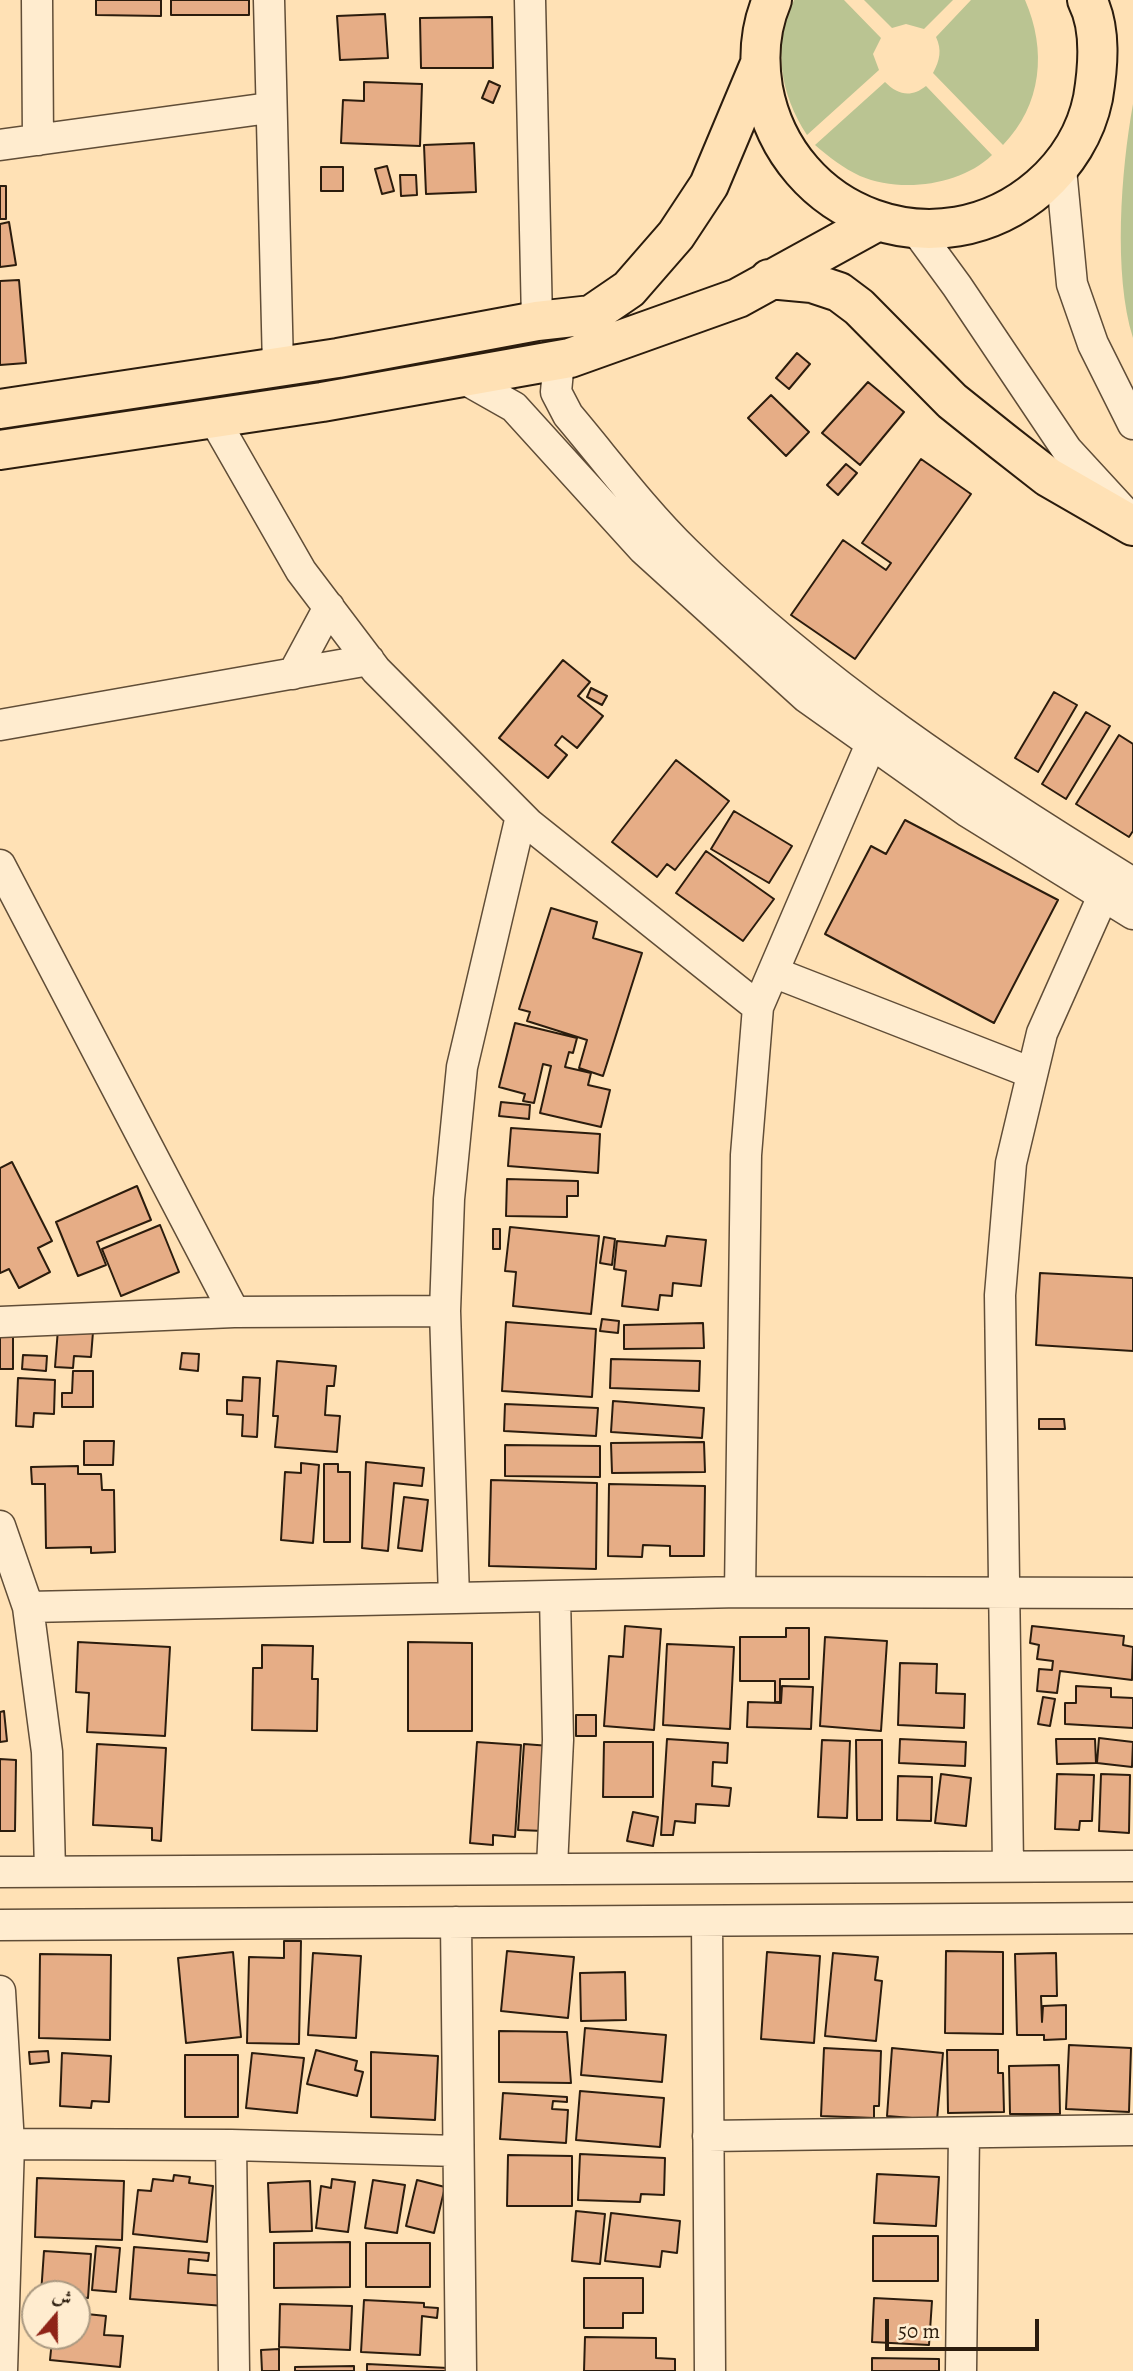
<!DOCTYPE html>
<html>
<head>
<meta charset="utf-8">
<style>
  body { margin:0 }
  #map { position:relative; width:1133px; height:2371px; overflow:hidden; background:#ffe1b5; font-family:Alegreya,Amiri,serif }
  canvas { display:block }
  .north { position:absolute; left:21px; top:2280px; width:70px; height:70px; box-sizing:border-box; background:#ffeccf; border:2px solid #aa9981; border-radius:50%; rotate:20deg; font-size:19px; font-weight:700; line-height:28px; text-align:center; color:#2b1c0d }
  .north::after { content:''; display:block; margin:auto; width:24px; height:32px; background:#8f2418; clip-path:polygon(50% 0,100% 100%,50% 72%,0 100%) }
  .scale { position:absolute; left:885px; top:2319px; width:154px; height:32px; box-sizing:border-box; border:4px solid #2b1c0d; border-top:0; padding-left:9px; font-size:21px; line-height:24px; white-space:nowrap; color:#2b1c0d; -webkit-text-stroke:5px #ffeccf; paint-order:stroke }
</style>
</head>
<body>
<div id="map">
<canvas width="1133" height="2371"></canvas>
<div class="north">ش</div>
<div class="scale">50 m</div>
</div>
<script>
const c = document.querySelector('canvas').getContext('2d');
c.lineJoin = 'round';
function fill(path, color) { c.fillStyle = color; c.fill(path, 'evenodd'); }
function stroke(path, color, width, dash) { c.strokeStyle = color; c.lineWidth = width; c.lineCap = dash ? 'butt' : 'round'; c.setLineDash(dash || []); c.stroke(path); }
const green = new Path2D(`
  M794 0H844L881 38 873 54 879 70 807 135C780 94 772 46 794 0Z
  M864 0H953L924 29 906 24 892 28Z
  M971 0H1025C1047 50 1042 105 1003 145L933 73C940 60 942 50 936 37Z
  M885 82C898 95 911 98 926 86L992 155C960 186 900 193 860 176 843 168 829 157 815 145Z
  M1133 104V338C1113 274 1121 170 1133 104Z`);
const building = new Path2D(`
  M96 0H161V16L96 15Z
  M171 0H249V15H171Z
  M385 14 388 58 340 60 337 16Z
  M492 17 493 68H421L420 18Z
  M489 81 500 86 493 103 482 98Z
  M364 82 422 84 420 146 341 143 343 100 364 101Z
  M474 143 476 192 426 194 424 145Z
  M387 166 394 191 382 194 375 169Z
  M321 167H343V191H321Z
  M400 175H416L417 195 401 196Z
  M0 186H6V219H0Z
  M9 222 16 265 0 267V224Z
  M19 280 26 363 0 365V281Z
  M797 353 810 364 789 389 776 378Z
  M868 382 904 412 860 465 822 433Z
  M771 395 809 432 786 456 748 418Z
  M921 459 971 494 855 659 791 615 843 540 886 570 891 563 862 543Z
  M846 464 857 473 838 495 827 485Z
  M563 660 590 682 578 696 603 716 577 748 562 736 555 745 567 755 548 778 499 738Z
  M591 688 607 696 602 705 587 697Z
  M1054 692 1077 705 1038 772 1015 758Z
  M1086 712 1110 726 1066 799 1042 784Z
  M1119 735 1133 744V831L1129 837 1076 804Z
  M676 760 729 801 675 870 667 864 657 877 612 842Z
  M734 811 792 846 769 883 711 849Z
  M905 820 1058 900 994 1023 825 934 871 846 886 854Z
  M706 851 774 899 743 941 676 893Z
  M551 908 597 922 593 938 642 953 603 1076 579 1068 587 1040 527 1021 530 1012 519 1009Z
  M515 1023 577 1038 573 1053 569 1052 565 1067 591 1073 588 1085 610 1090 601 1127 540 1113 551 1066 543 1064 534 1103 523 1101 525 1094 499 1087Z
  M501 1102 530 1105 529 1119 499 1116Z
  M511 1128 600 1134 598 1173 508 1166Z
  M12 1162 52 1241 38 1248 50 1272 19 1288 9 1269 0 1273V1168Z
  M507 1179 578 1181V1196H567V1217L506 1216Z
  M137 1186 151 1220 97 1242 106 1265 78 1276 56 1222Z
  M160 1225 179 1272 121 1296 102 1249Z
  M510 1227 599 1236 591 1314 513 1306 516 1272 505 1271Z
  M493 1229H500V1249H493Z
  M667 1236 706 1240 701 1286 673 1283 672 1296 660 1295 658 1310 622 1306 626 1271 614 1269 617 1241 665 1246Z
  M604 1237 615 1239 612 1265 600 1263Z
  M1040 1273 1133 1278V1351L1036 1345Z
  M602 1319 619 1321 618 1333 600 1331Z
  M506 1322 596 1329 592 1397 502 1391Z
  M703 1323 704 1348 624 1349V1325Z
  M58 1329 93 1332 91 1357 74 1356 73 1368 55 1367Z
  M0 1334 13 1335V1369H0Z
  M182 1353 199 1354 198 1371 180 1369Z
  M23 1355 47 1356 46 1371 22 1369Z
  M611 1359 700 1361 699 1391 610 1388Z
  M277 1361 336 1366 334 1386H327L325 1415 340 1416 337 1452 275 1447 278 1416H273Z
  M73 1371H93V1407H62V1393H72Z
  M243 1377 260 1378 257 1437 242 1436 243 1415 227 1414V1400L242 1401Z
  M18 1378 55 1380 54 1414 34 1413 33 1427 16 1426Z
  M613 1401 704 1408 702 1438 611 1432Z
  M505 1404 598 1408 596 1436 504 1431Z
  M1039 1419H1064L1065 1429H1039Z
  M84 1441H114L113 1465H84Z
  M704 1442 705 1472 612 1473 611 1443Z
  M505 1445 600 1446V1477L505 1476Z
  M366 1462 424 1468 422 1486 394 1483 388 1551 362 1548Z
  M301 1463 319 1465 313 1543 281 1540 285 1472 301 1473Z
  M324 1464H338V1472H350V1542H324Z
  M78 1466V1474H101L102 1490H114L115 1552 91 1553V1547L46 1548 45 1484H32L31 1467Z
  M491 1480 597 1483 596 1569 489 1566Z
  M609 1484 705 1486 704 1556H670V1546L643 1545 642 1557 608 1556Z
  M404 1497 428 1500 422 1551 398 1548Z
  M625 1626 661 1629 654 1730 604 1726 609 1656 623 1657Z
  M1032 1626 1124 1636 1123 1645 1133 1647 1132 1680 1060 1671 1057 1693 1037 1691 1039 1669 1052 1670 1053 1661 1037 1659 1039 1645 1030 1643Z
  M786 1628H809V1679H780V1702H775V1681H740V1637H786Z
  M825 1637 887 1641 881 1731 820 1726Z
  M78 1642 170 1647 165 1736 87 1732 89 1693 76 1692Z
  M408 1642 472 1643V1731H408Z
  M667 1644 734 1647 730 1729 663 1725Z
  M262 1645 313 1646 312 1679H318L317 1731 252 1730 253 1668H262Z
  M900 1663 937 1664 936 1693 965 1694 964 1728 898 1725Z
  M782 1686 813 1687 811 1729 747 1727 748 1702 781 1703Z
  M1076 1686 1111 1688V1697L1133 1698V1728L1065 1724V1703H1076Z
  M1043 1697 1055 1699 1050 1726 1038 1724Z
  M4 1711 7 1741 0 1742V1712Z
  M576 1715H596V1736H576Z
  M1099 1738 1133 1742 1132 1767 1097 1763Z
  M667 1739 728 1743 727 1763 713 1762 712 1786 731 1788 729 1806 696 1804 695 1823 675 1821 673 1835H661Z
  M900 1739 966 1742 965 1766 899 1763Z
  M1056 1739H1095L1096 1763 1057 1764Z
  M822 1740 850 1741 847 1818 818 1817Z
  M856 1740H882V1820H857Z
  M477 1742 521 1745 515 1837 493 1835V1845L470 1843Z
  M604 1742H653V1797H603Z
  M97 1744 166 1748 161 1841 152 1840V1828L93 1825Z
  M524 1744 550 1746 544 1831 518 1830Z
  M0 1759 16 1760 15 1831H0Z
  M941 1774 971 1778 966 1826 935 1823Z
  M1057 1774 1094 1775 1092 1821H1080L1079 1830 1055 1829Z
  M1101 1774 1130 1775 1129 1833 1099 1831Z
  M898 1776 932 1777 931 1821 897 1820Z
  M633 1812 658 1817 653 1846 627 1841Z
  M284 1941H301L299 2044 247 2043 249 1957 284 1958Z
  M507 1951 574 1957 568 2018 501 2011Z
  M946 1951 1003 1952V2034L945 2033Z
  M233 1952 241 2037 186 2043 178 1958Z
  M767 1952 820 1956 814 2043 761 2039Z
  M313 1953 361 1956 356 2038 308 2035Z
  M833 1953 878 1957 875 1980 882 1981 876 2041 825 2036Z
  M1056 1953 1057 1996H1041L1042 2022 1043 2006 1066 2005V2039L1044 2040V2035H1017L1015 1954Z
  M40 1954 111 1955 110 2040 39 2038Z
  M625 1972 626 2020 581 2021 580 1973Z
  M585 2028 666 2035 662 2082 581 2075Z
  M499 2031 567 2032 571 2083 499 2082Z
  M1069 2045 1131 2048 1129 2112 1066 2109Z
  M824 2048 881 2051 879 2106H874V2118L821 2116Z
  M892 2048 943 2053 937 2120 887 2116Z
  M316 2050 357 2061 355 2070 363 2072 357 2096 307 2084Z
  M947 2050H998V2073H1003L1004 2112 948 2113Z
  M48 2051 49 2062 30 2064 29 2052Z
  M371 2052 438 2056 435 2120 371 2117Z
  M62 2053 111 2056 109 2102 92 2101 91 2108 60 2106Z
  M252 2053 304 2058 297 2113 246 2108Z
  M185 2055H238V2117H185Z
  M1059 2065 1060 2114H1010L1009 2066Z
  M580 2091 664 2098 660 2147 576 2140Z
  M503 2093 567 2097V2102L553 2101 552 2109 568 2110 566 2143 500 2139Z
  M580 2154 665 2158 664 2195 641 2194 640 2202 578 2200Z
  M508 2155 572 2156V2206H507Z
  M877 2174 939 2177 936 2226 874 2223Z
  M174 2175 190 2177 189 2183 213 2186 207 2242 133 2234 138 2190 151 2191 153 2179 173 2181Z
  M37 2178 124 2181 122 2240 35 2237Z
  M332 2179 355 2182 348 2232 316 2228 321 2186 331 2188Z
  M373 2180 405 2185 397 2233 365 2228Z
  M417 2180 445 2187 434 2233 406 2226Z
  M310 2181 312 2231 270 2232 268 2183Z
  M576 2211 605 2214 600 2264 572 2261Z
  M611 2213 680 2221 677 2253 662 2251 660 2267 605 2261Z
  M873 2236H938V2281H873Z
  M350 2242V2287L274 2288V2243Z
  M366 2243H430V2287H366Z
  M96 2246 120 2248 116 2292 92 2290Z
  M134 2247 209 2253 208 2261 189 2259 188 2273 227 2276 225 2306 130 2299Z
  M44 2251 91 2254 88 2298 77 2297V2294H41Z
  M584 2278H643V2313H623V2328H584Z
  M874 2298 932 2301 929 2345 872 2342Z
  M364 2300 424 2303V2307L438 2308 437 2318 422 2316 420 2355 361 2352Z
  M280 2304 352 2306 350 2350 279 2347Z
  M77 2313 106 2316 104 2335 123 2336 120 2367 50 2360 52 2340 38 2336H77Z
  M585 2337 656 2338V2358L675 2359V2371H584Z
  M279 2349V2371H262L261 2350Z
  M872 2358 939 2359V2371H872Z
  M367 2364 448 2368V2371H367Z
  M354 2366V2371H295V2367Z`);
const minor = new Path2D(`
  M37 0 38 140
  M269 0 278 367
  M530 0 537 321
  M0 145 269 108
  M1061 169 1072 284 1093 344 1133 424
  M916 230 957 286 1067 450 1125 513
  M559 360 556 392 568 415C606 460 643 510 686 552 819 683 974 786 1133 883
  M461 377 514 407 643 549 806 697 968 812 1133 914
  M214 419 301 571 376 670 529 824 758 1007
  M293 674 329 607
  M0 725 369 660
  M0 865 234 1312
  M773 972 1032 1073
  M0 1322 234 1312 445 1311
  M0 1526 28 1607 47 1752 50 1871
  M740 1592 746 1155 758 1007 871 744
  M454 1598 445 1311 449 1199 462 1067 521 816
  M28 1607 740 1592 1133 1593
  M1008 1866 1000 1295 1011 1163 1042 1033 1103 896
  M552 1867 558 1740 555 1596
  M0 1872 1133 1866
  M707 1921 710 2371
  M456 1922 461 2371
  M0 1925 1133 1918
  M0 1991 9 2144 2 2371
  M708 2136 1133 2130
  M9 2144 231 2145 234 2371
  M231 2145 458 2151
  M961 2371 964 2133`);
const major = new Path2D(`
  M772 0C760 28 758 58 763 88 787 218 939 274 1040 187 1066 164 1086 133 1093 98 1098 68 1102 29 1087 0
  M769 279 812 283 839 292 859 307 952 401 1002 441 1048 477 1133 526
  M0 409 338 358 537 321 591 315 629 289 676 235 709 185 759 66
  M0 450 322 402 570 358 738 298 878 221`);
fill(green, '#bac492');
fill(building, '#e6ad86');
stroke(building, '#2b1c0d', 2);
stroke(minor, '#604d37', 33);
stroke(major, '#2b1c0d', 42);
stroke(minor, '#ffeccf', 30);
stroke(major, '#ffe1b5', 38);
</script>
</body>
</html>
